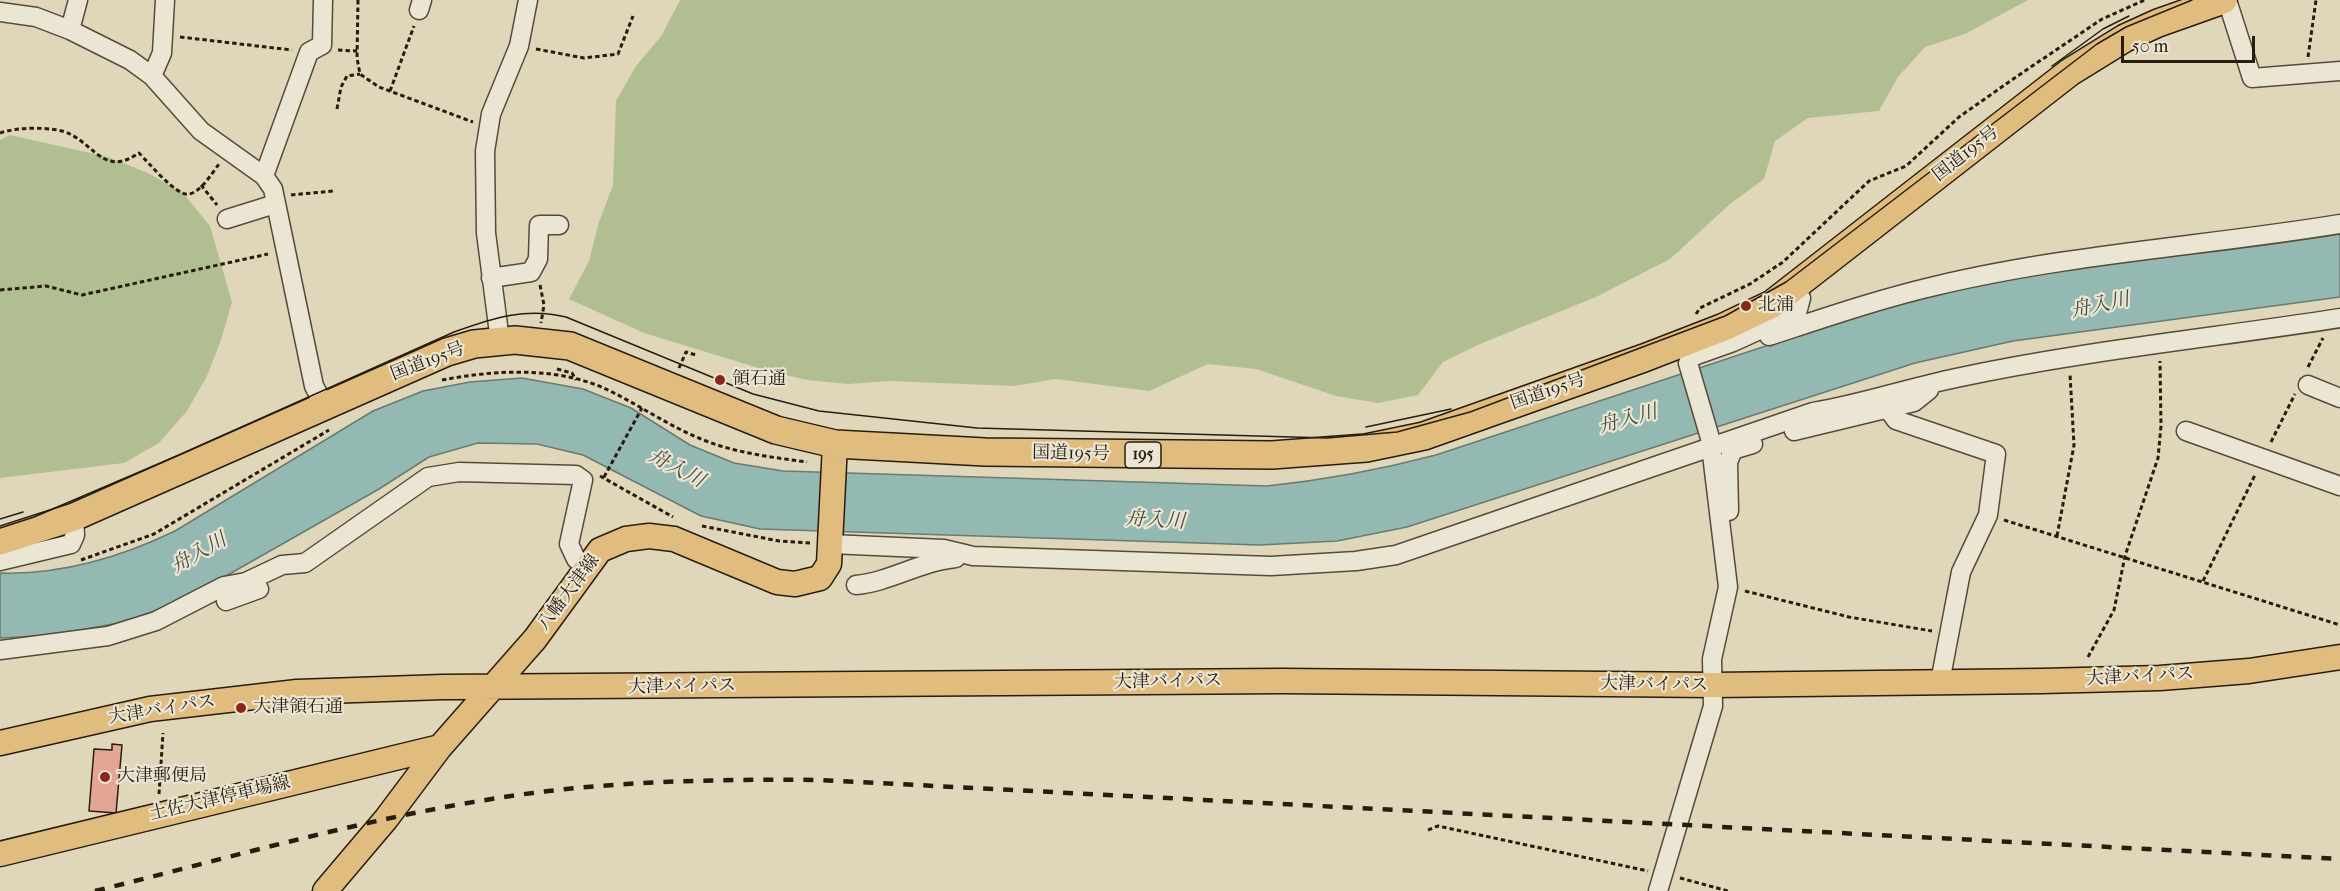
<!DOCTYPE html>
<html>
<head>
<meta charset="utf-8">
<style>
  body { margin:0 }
  #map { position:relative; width:2340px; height:891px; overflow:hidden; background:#e0d7bb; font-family:"IM FELL French Canon",serif }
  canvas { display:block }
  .scale { position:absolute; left:2121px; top:36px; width:134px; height:27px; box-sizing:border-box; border:3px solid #281c0f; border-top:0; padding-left:8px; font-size:18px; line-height:21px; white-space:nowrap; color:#281c0f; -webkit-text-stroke:4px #ebe5d3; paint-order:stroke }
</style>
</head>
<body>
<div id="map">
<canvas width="2340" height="891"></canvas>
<div class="scale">50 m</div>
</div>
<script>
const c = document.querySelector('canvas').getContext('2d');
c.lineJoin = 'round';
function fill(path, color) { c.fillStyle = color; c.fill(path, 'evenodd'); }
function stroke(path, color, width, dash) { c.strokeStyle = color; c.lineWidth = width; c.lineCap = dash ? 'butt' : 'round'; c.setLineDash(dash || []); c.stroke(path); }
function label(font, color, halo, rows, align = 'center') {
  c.font = font + ' "IM FELL French Canon","Noto Serif JP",serif'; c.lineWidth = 4.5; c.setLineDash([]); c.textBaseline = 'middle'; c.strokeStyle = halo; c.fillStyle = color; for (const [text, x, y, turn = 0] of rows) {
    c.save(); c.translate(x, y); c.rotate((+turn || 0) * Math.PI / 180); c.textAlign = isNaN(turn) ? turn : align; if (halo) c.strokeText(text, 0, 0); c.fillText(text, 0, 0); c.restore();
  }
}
const green = new Path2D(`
  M680 0H2028L1965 34 1925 47 1898 77 1879 111 1808 118 1775 141 1764 179 1730 204 1670 259 1596 297 1480 344 1443 362 1418 395 1378 403 1336 396 1256 369 1208 364 1149 391 1056 379 1014 386 889 381 849 384 807 380 765 370 644 333 569 299 589 261 599 222 613 185 616 101 636 66 662 35Z
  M10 135 108 157 148 173 183 193 210 226 232 302 221 340 207 376 187 411 159 443 124 463 0 478V140Z`);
const water = new Path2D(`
  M2340 233V297L2013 341 1915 363 1407 527 1337 541 1260 545 760 529 701 516 583 455 537 444 478 443 429 457 379 489 182 601 124 622 54 635 0 638V573C62 575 119 558 175 531L373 411 423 391 470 382 522 378 583 389 631 408 690 445 734 463 783 471 1267 486C1325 480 1379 470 1436 455L1902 301 2004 278Z`);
const building = new Path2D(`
  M112 744 122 745 116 813 89 811 94 749 112 750Z`);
const path = new Path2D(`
  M358 0 357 58 360 74 379 87 473 122
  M180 37 292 50
  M536 49 584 58 618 54 633 16
  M338 50 357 51
  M2308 57 2316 0
  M390 91 414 26
  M337 109 341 87 347 76 360 74
  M0 133C16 127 55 126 70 134 97 148 105 176 139 153 148 162 177 197 189 194 201 192 212 173 219 164
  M201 185 217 205
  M291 195 333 191
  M540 285 544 305 541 323
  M0 290 46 286 82 295 268 254
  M1696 314 1700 308 1750 284 1783 262 1869 181 1906 166 1959 117 2016 77 2102 19 2145 0
  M2308 367 2323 338
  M679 368 686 352 696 355
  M557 369 572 373 576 380
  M442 380C494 370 558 366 608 390 639 405 669 426 701 439 735 453 771 457 807 462
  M2271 442 2295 394
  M600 476 673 517
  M604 477 642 408
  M2004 520 2340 625
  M702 526 779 541 810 543
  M2057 536 2074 445 2070 374
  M81 560 154 534 329 430
  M2203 581 2255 475
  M1745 591 1849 617 1932 631
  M2088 657 2114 610 2125 556 2158 458 2161 426 2160 361
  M159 794 163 733
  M1428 830 1438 826 1648 871
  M1680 878 1728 891`);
const minor = new Path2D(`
  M2227 0 2252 78 2340 71
  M419 10 422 0
  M0 12 36 17 70 30 130 60 152 76 201 131 264 176 273 189 314 386 324 405
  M70 30 78 0
  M152 76 162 53 165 0
  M264 176 309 52 322 45 323 0
  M227 219 275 204
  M491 278 531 272 538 259 539 225H559
  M1769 336C1824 318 1879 299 1935 286 2068 254 2206 246 2340 224
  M500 341 486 233 485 151 491 114 519 46 528 0
  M2308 385 2340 398
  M1888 409 1896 420 1996 454 1988 515 1961 572 1940 682
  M1794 431 1914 402 1929 390
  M2186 431 2340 486
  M1729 511 1728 462 1733 450 1753 444
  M830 544 944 549 973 556 1271 566 1356 561 1396 555 1813 412C1862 404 1908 388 1956 378 2082 351 2212 338 2340 318
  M0 561 71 544 75 535 74 517
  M856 585C890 582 921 561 956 558
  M226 601 259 589
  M0 650 108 636 156 621 224 586 246 582 282 565 305 563 428 477 459 472 576 475 583 480 569 544 576 559 587 568
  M1658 891 1713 706 1712 659 1728 587 1710 438 1688 363 1691 357 1733 342 1797 313 1801 298 1794 287`);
const major = new Path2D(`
  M0 743 150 709 297 692 443 687 1283 681 1714 685 2042 681 2160 678 2249 671 2340 657
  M0 854 440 747
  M325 891 386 819 440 747 535 639 600 550 626 539 649 536 674 539 777 582 795 584 820 578 829 564 835 444`);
const highway = new Path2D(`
  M0 541 74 517 447 352 474 344 515 340 570 346 776 430 835 444 985 452 1272 455 1366 448 1424 436 1644 358 1724 327 1772 304 2070 72 2125 38 2158 23 2223 0`);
const tram = new Path2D(`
  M2052 66 2103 29 2129 16
  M1366 427 1451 409
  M0 519 23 512
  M0 528 34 517 179 455 454 332C493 318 526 307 566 317L753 394 819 411 977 428 1327 438 1397 432 1470 412 1725 316 1786 282 2097 44 2126 27 2192 0`);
const rail = new Path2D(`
  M95 891C229 858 362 819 498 798 604 781 712 779 820 780L2340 859`);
const markers = [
  [1746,306,6,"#8f2418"],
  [720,380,6,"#8f2418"],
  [241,708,6,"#8f2418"],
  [105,777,6,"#8f2418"]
];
const shields = [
  [1143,455,36]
];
const shieldNames = [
  ["195",1143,455]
];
const streetNames = [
  ["国道195号",1966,154,-38],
  ["国道195号",428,362,-21],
  ["国道195号",1548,392,-19],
  ["国道195号",1071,454,1],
  ["八幡大津線",569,593,-53],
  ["大津バイパス",2140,677,-3],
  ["大津バイパス",1168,682,-1],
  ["大津バイパス",1654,685,1],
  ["大津バイパス",682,687,-1],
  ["大津バイパス",162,710,-9],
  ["土佐大津停車場線",220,799,-13]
];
const poiNames = [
  ["北浦",1758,306],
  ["領石通",732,380],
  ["大津領石通",253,708],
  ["大津郵便局",117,777]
];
const waterNames = [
  ["舟入川",2100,306,-12],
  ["舟入川",1628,420,-15],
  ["舟入川",676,469,28],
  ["舟入川",1155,521,3],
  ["舟入川",199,554,-30]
];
fill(green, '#b1be91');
fill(water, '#94b9b3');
stroke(water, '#697a71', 1.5);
fill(building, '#e3a596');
stroke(building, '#281c0f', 1.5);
stroke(minor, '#564b3a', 21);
stroke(major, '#281c0f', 27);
stroke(highway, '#281c0f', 30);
stroke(path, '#281c0f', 3, [4.5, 3]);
stroke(minor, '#ebe5d3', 18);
stroke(major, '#e0bc7e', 24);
stroke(highway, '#e0bc7e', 27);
stroke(tram, '#281c0f', 1.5);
stroke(rail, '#281c0f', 4.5, [10, 10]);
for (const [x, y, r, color] of markers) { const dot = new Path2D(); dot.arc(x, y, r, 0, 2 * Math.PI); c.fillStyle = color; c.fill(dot); stroke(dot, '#ebe5d3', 2); }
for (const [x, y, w] of shields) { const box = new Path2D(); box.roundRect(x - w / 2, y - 13, w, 26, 4.5); c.fillStyle = '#ebe5d3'; c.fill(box); stroke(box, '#281c0f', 1.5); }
label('bold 16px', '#281c0f', null, shieldNames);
label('18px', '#281c0f', '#ebe5d3', streetNames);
label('18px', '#281c0f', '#ebe5d3', poiNames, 'left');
label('italic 20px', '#484b40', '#ebe5d3', waterNames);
</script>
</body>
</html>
